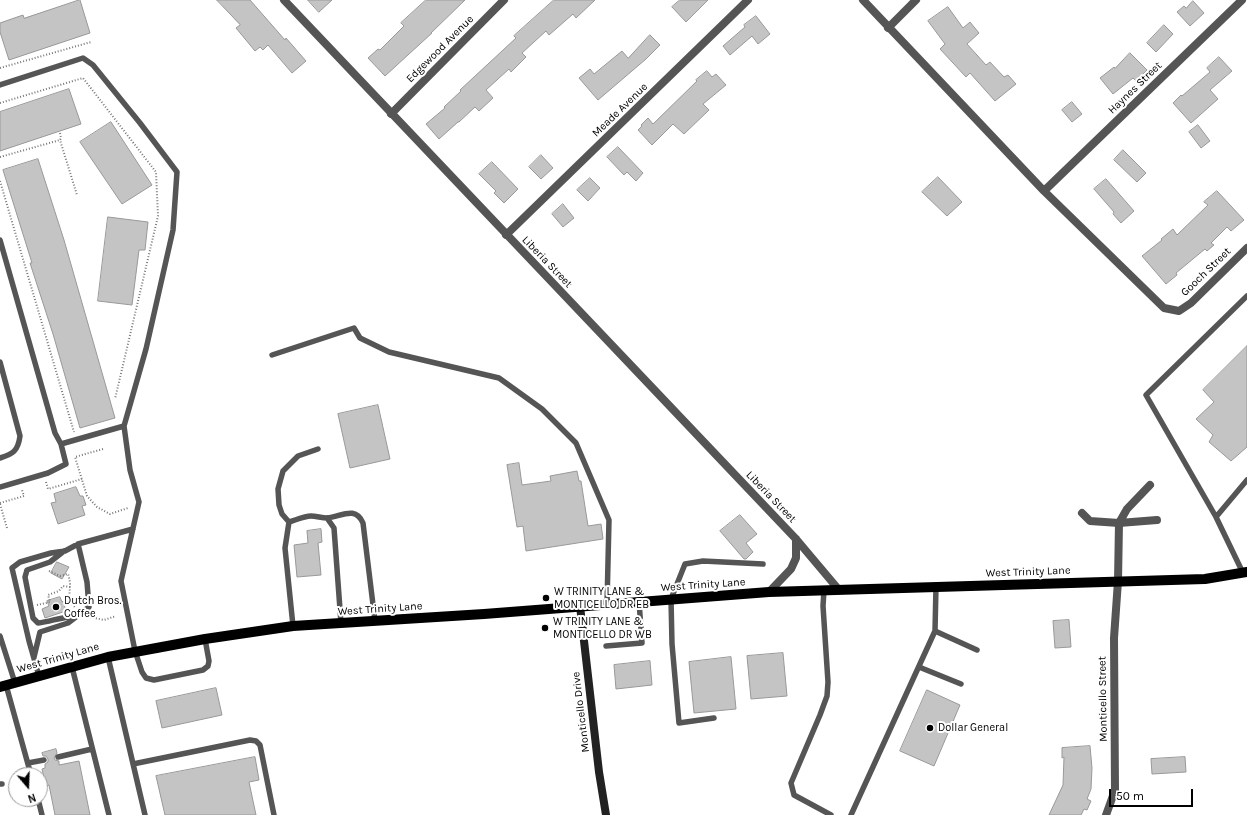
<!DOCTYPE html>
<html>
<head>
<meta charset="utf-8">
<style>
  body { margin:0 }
  #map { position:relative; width:1247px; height:815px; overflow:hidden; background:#fff; font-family:Karla,sans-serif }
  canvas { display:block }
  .north { position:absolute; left:8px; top:767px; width:40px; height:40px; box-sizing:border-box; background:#fff; border:1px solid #999; border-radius:50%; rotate:161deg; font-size:11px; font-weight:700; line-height:16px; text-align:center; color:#000 }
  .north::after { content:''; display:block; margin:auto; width:14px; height:18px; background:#000; clip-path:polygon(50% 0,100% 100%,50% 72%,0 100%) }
  .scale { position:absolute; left:1109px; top:789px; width:84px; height:18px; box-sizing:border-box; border:2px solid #000; border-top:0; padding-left:5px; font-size:12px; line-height:14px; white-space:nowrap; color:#000; -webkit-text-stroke:3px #fff; paint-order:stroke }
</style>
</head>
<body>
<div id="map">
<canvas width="1247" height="815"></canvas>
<div class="north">N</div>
<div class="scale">50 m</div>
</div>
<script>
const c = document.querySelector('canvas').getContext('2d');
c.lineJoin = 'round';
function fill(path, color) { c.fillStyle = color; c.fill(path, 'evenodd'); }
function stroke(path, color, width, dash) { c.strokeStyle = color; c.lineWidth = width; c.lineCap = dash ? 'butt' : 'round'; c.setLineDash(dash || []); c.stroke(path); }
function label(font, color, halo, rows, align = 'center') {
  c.font = font + ' Karla,sans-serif'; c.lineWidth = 4; c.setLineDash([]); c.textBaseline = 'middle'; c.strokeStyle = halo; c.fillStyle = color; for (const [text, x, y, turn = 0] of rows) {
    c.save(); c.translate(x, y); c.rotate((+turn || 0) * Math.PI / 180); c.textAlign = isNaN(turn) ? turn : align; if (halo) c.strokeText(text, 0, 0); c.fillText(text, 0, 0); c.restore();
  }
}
const building = new Path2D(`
  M80 0 90 33 9 60 0 32V23L23 15 24 18Z
  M217 0H250L285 40 286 38 306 61 292 73 268 45 263 50 260 47 255 51 236 28 240 25Z
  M308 0H332L319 12Z
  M426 0H465L431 33H432L385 76 368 58 378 49 380 50 404 26 401 23Z
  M554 0H595L576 18 573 14 549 35 546 31 522 53 526 57 511 72 509 69 486 90 493 98 479 111 475 107 459 122H458L439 139 426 124 445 108 444 107 461 91 460 90 516 38 514 36Z
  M680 0H708L686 22 672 7Z
  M1193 1 1204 13 1190 26 1177 12 1184 6 1186 8Z
  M948 7 963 28 970 22 979 33 967 44 986 65 990 62 1004 77 1008 75 1016 84 995 101 970 73 966 77 940 49 945 44 928 21Z
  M756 16 770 34 758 44 752 36 730 55 723 46 745 27 744 25Z
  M1164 25 1173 34 1156 52 1147 43Z
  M650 35 660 45 646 59 598 100 579 78 590 69 594 74 622 51 628 58Z
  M1130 53 1147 70 1136 81 1133 78 1113 94 1100 78 1114 67 1115 68Z
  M1219 57 1232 71 1210 90 1218 99 1191 123 1173 103 1181 95 1182 96 1210 72 1207 68Z
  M707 71 712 77 716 74 726 85 703 104 709 110 684 134 673 124 652 145 638 130 642 126 641 125 648 118 653 124 697 81 696 80Z
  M69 89 81 124 0 151V112Z
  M1072 102 1082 114 1072 122 1062 110Z
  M111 122 152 185 122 204 80 142Z
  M1198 125 1210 141 1201 148 1189 132Z
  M618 147 643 173 636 181 627 172 624 175 607 157Z
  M1123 150 1146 173 1137 182 1114 160Z
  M541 155 553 168 541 179 529 167Z
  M38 159 64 240 115 418 80 428 53 334 30 263H32L3 170Z
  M492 162 518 189 504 203 494 193 496 191 479 174Z
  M938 177 962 202 947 216 922 192Z
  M590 178 600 188 588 201 577 190Z
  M1106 179 1134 211 1121 223 1113 214 1114 212 1094 189Z
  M1217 191 1244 220 1231 231 1227 227 1211 243 1214 245 1207 251 1205 249 1176 273 1177 275 1166 284 1142 256 1162 240 1161 239 1173 229 1177 235 1208 205 1204 202Z
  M563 204 574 218 563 227 552 214Z
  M108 217 148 222 145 250H139L132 305 98 301Z
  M1247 346V447L1231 461 1209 442 1213 435 1196 419 1214 402 1203 390Z
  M378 405 390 459 350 468 338 414Z
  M519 463 522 485 551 481 550 476 577 471 579 481H581L588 526 601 524 603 539 526 551 523 526 517 527 507 465Z
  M76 487 80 496H83L86 505 82 506 85 515 58 524 51 503 56 502 54 494Z
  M740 515 757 534 746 543 753 552 746 559H744L720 531Z
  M321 529 322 542 318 543 321 575 297 577 294 545 308 543 307 531Z
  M57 562 69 567 62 579 51 573Z
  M60 597 62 602 63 601 66 611 45 618 42 609 49 606 47 601Z
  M1069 620 1071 647 1055 648 1053 621Z
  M783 653 787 696 751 699 747 656Z
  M731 657 736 709 694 713 689 662Z
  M650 661 652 685 616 689 614 665Z
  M216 688 222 715 162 728 156 701Z
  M927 690 960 705 934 766 900 751Z
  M1090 746 1092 768 1091 789 1087 799 1091 801 1087 810 1084 809 1081 815H1049L1063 785 1064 757 1062 758V748Z
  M56 749 57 753 54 758 55 760 59 761V765L79 761 90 815H55L49 785 46 786 42 769 45 768V764L48 762V759L46 756H43L42 753Z
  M255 757 259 780 249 782 256 815H165L156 776Z
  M1185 757 1186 772 1152 774 1151 759Z`);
const path = new Path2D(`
  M0 68 91 42
  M0 103 83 78 156 172 158 216 115 399
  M60 133 61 138 60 140 77 195
  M0 157 60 140
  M0 181 74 432
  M103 449 75 457 87 496 97 507 110 514 128 508
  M46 482 48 489 82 479
  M0 503 24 496 22 490
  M0 504 7 528
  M49 571 60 576 68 574C69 577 70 581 70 585 70 593 67 601 75 607
  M37 605 50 602 48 595 59 591 63 586 70 587
  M90 617 104 620 116 616`);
const lane = new Path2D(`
  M0 85 83 58 93 65 140 123 177 172 173 230 146 349 124 426 130 470 139 502 121 581 135 651 142 672 146 678 154 680 203 670 208 666 209 661 205 639
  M0 240 55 433 61 444 124 426
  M272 355 354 328 360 338 389 352 499 378 542 409 576 443 609 520 607 604
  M0 362 20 436C18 451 13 454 0 458
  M0 487 48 473 66 464 61 444
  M1216 517 1247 480
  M327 518 334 528 341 623
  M289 522C296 520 304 516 311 516 316 516 322 518 327 518 341 517 355 505 363 523L375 621
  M64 551 50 562 27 570 25 577 33 618 38 623C51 622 62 616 75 617
  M1243 573 1216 517 1146 395 1247 296
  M824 590 823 606 828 682 827 696 820 715 791 783 794 795 831 815
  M293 626 285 548 289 522 282 514 279 505 278 489 283 471 298 456 318 449
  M935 631 977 650
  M0 636 15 683
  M606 646 642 643 639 601
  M34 657 40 632 68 623 89 607 87 582 78 544
  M108 657 145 815
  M72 667 109 815
  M919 667 961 684
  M39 676 29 641 12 568 20 562 51 553 65 551 78 544 133 529
  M6 685 31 775
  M714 718 679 723 672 644 671 599 685 564 703 561 763 564
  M58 757 92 749
  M28 763 44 760
  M133 764 250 740 256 741 260 745 274 815
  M0 784H2
  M38 799 42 815
  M851 815 935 631 936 586`);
const street = new Path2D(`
  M284 0 796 539 839 590
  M863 0 1044 191 1164 308 1179 311 1191 303 1247 248
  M888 28 916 0
  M391 114 504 0
  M1044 191 1242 0
  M506 235 748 0
  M1082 513 1090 521 1119 523 1127 509 1150 485
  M769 592 791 569 796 558V539
  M1106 815 1115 790 1114 638 1118 581 1119 523 1157 520`);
const secondary = new Path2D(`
  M580 606 599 772 606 815`);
const primary = new Path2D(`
  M0 687 108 657 205 639 293 626 484 614 769 592 1205 579 1247 572`);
const markers = [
  [546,598,4,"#000"],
  [56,607,4,"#000"],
  [545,628,4,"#000"],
  [930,728,4,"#000"]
];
const streetNames = [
  ["Edgewood Avenue",440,49,-45],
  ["Haynes Street",1135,88,-44],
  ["Meade Avenue",620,110,-44],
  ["Liberia Street",547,262,46],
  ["Gooch Street",1206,272,-44],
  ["Liberia Street",771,497,46],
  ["West Trinity Lane",1028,572,-2],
  ["West Trinity Lane",703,585,-4],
  ["West Trinity Lane",380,609,-4],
  ["West Trinity Lane",58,658,-16],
  ["Monticello Street",1103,699,-91],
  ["Monticello Drive",581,712,-97]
];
const poiNames = [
  ["W TRINITY LANE &",554,592],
  ["MONTICELLO DR EB",554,605],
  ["Dutch Bros.",64,601],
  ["Coffee",64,614],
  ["W TRINITY LANE &",553,622],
  ["MONTICELLO DR WB",553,635],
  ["Dollar General",938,728]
];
fill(building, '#c4c4c4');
stroke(building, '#999', 1);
stroke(path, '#777', 2, [1, 2]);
stroke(lane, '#555', 5.5);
stroke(street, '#555', 8);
stroke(secondary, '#222', 8);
stroke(primary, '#000', 10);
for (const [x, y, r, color] of markers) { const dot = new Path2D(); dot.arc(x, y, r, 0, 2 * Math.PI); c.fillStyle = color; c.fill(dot); stroke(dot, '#fff', 1.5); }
label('11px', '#000', '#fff', streetNames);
label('11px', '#000', '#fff', poiNames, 'left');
</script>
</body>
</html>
